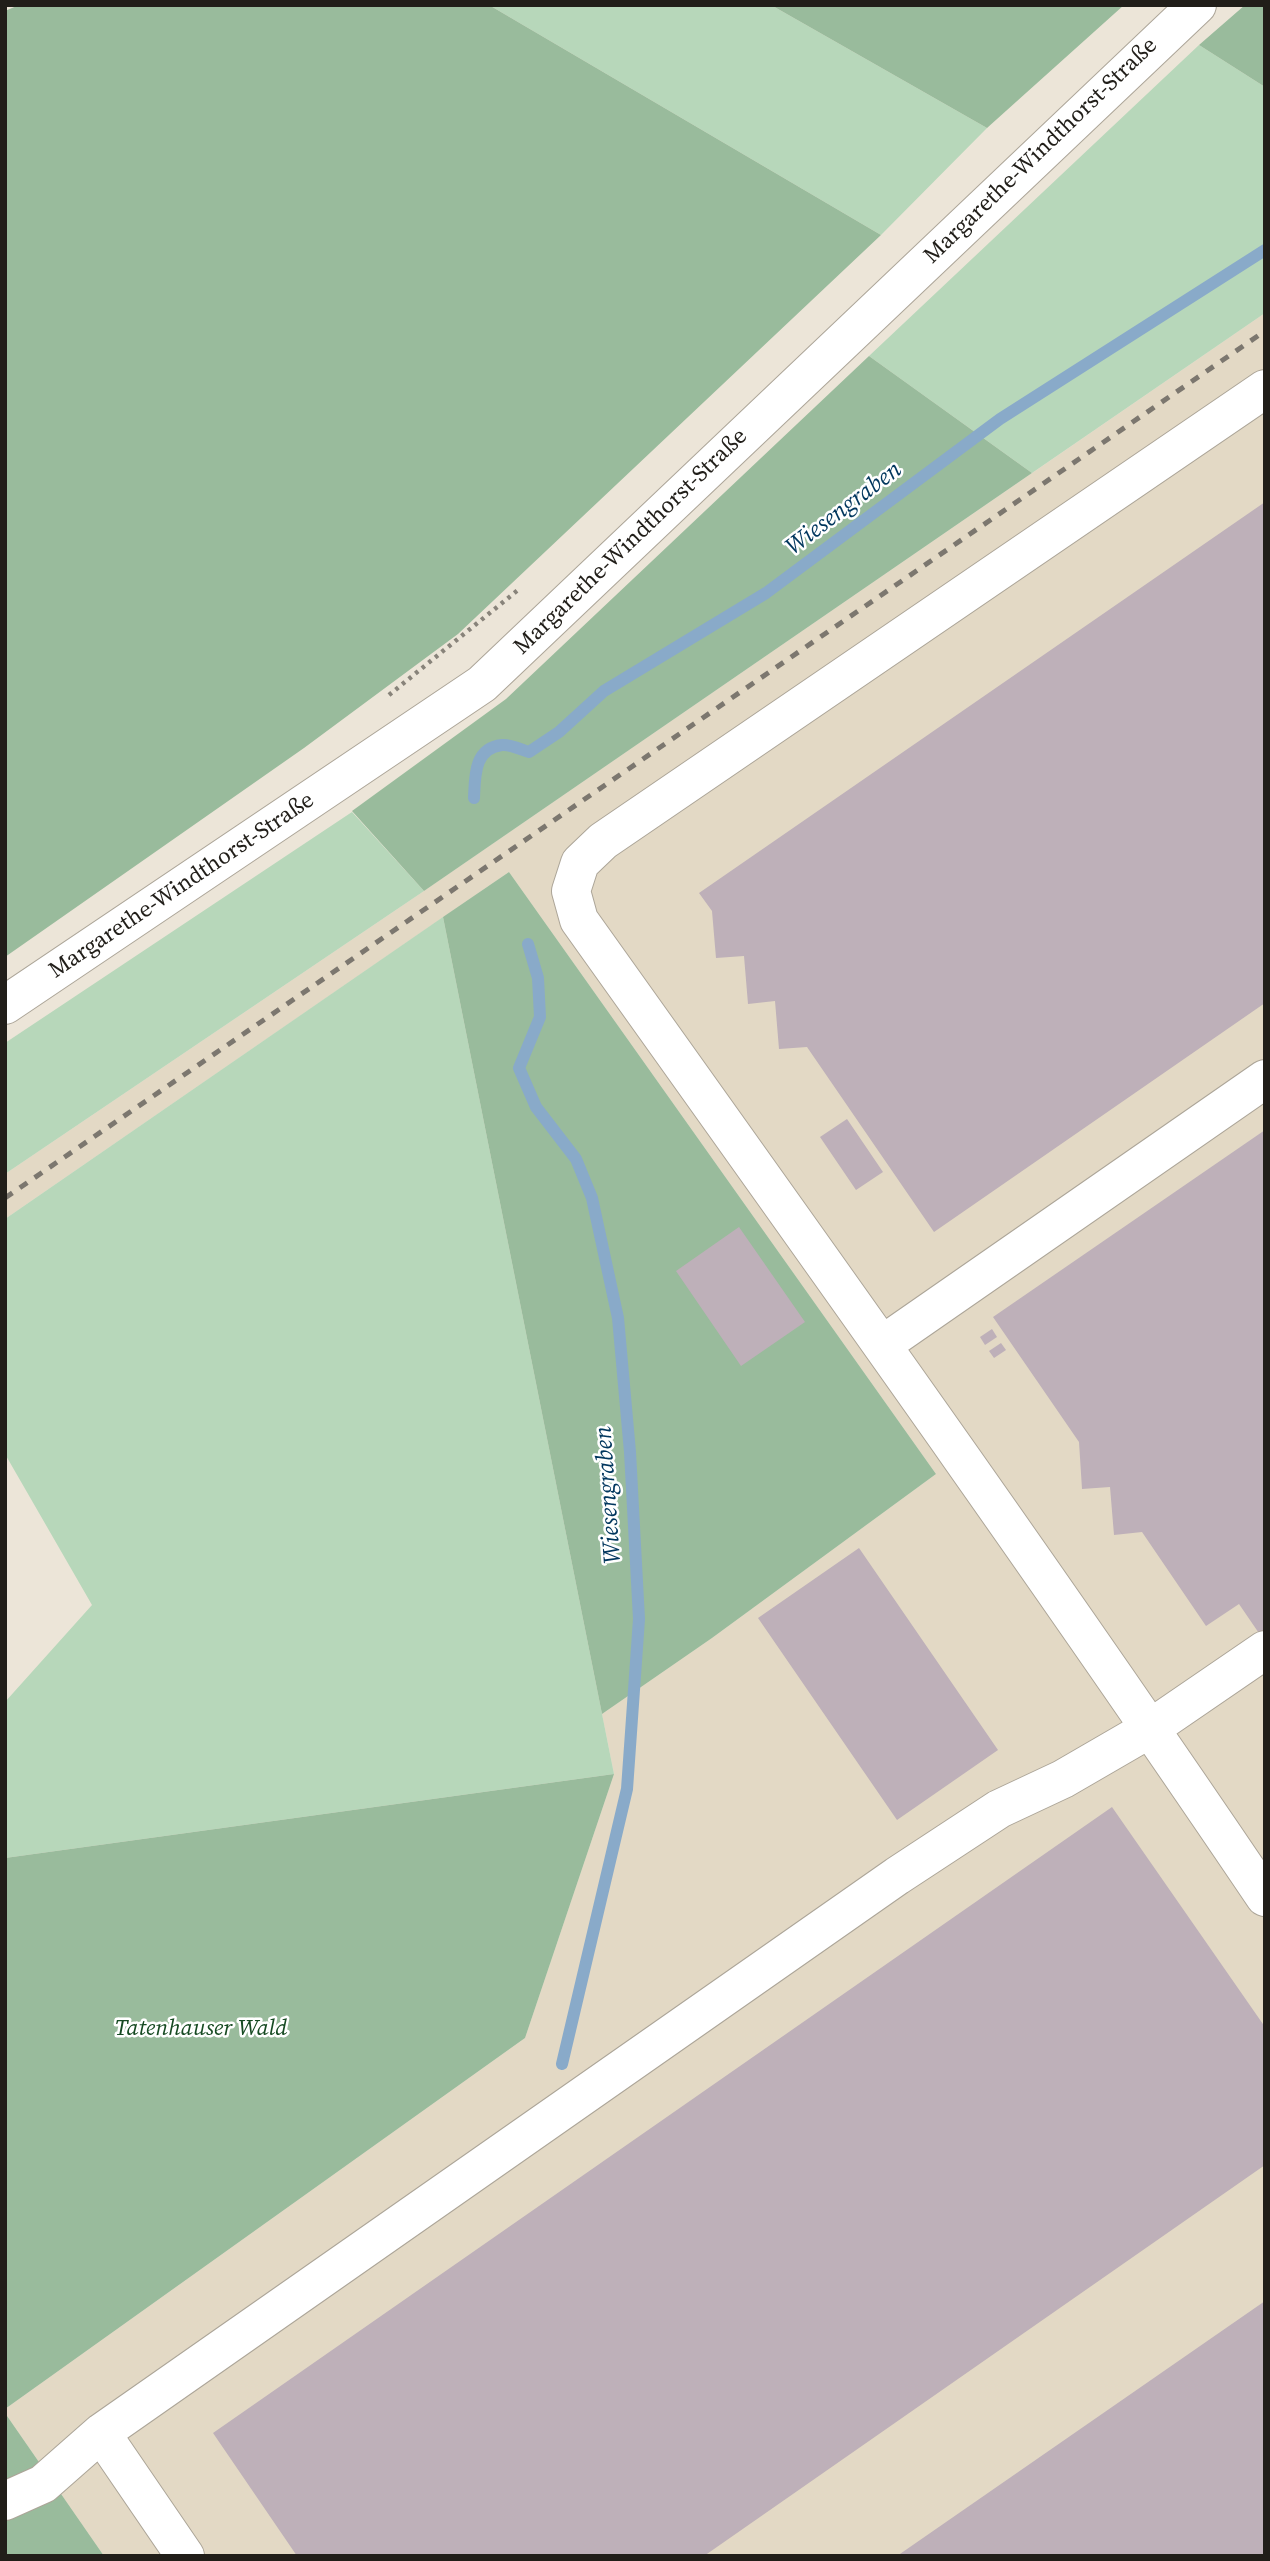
<!DOCTYPE html>
<html>
<head>
<meta charset="utf-8">
<style>
  body { margin:0 }
  #map { position:relative; width:1270px; height:2561px; overflow:hidden; background:#ece5d8; font-family:"Source Serif 4",serif }
  canvas { display:block }
  .frame { position:absolute; inset:0; border:7px solid #211e19; pointer-events:none }
</style>
</head>
<body>
<div id="map">
<canvas width="1270" height="2561"></canvas>
<div class="frame"></div>
</div>
<script>
const c = document.querySelector('canvas').getContext('2d');
c.lineJoin = 'round';
function fill(path, color) { c.fillStyle = color; c.fill(path, 'evenodd'); }
function stroke(path, color, width, dash) { c.strokeStyle = color; c.lineWidth = width; c.lineCap = dash ? 'butt' : 'round'; c.setLineDash(dash || []); c.stroke(path); }
function label(font, color, halo, rows, align = 'center') {
  c.font = font + ' "Source Serif 4",serif'; c.lineWidth = 5; c.setLineDash([]); c.textBaseline = 'middle'; c.strokeStyle = halo; c.fillStyle = color; for (const [text, x, y, turn = 0] of rows) {
    c.save(); c.translate(x, y); c.rotate((+turn || 0) * Math.PI / 180); c.textAlign = isNaN(turn) ? turn : align; if (halo) c.strokeText(text, 0, 0); c.fillText(text, 0, 0); c.restore();
  }
}
const built = new Path2D(`
  M1265 313V2556H104L5 2413V2409L525 2038 614 1774 602 1714 712 1638 936 1474 509 872 5 1219V1174L424 891Z`);
const green = new Path2D(`
  M489 5H771L987 128 881 235Z
  M1199 45 1265 87V313L1032 473 869 356Z
  M352 812 424 891 5 1174V1043Z
  M443 917 614 1774 5 1858V1702L92 1605 5 1454V1219Z`);
const forest = new Path2D(`
  M19 5H489L881 235 458 634 304 748 5 957V11Z
  M771 5H1124L987 128Z
  M1245 5H1265V87L1199 45Z
  M869 356 1032 473 424 891 352 811 506 699Z
  M509 872 936 1474 712 1638 602 1714 443 917Z
  M614 1774 525 2038 5 2409V1858Z
  M5 2413 104 2556H5Z`);
const stream = new Path2D(`
  M474 798C475 776 474 748 502 745 510 744 522 750 529 752L559 732 604 691 766 593 1000 419 1265 250
  M528 944 538 978 540 1017 519 1068 536 1107 576 1159 592 1198 618 1318 630 1452 639 1619 627 1789 562 2064`);
const building = new Path2D(`
  M1265 502V1003L934 1232 807 1047 779 1049 775 1001 748 1004 744 956 716 958 712 911 699 893Z
  M847 1119 883 1172 856 1190 820 1137Z
  M1265 1130V1642L1239 1604 1206 1626 1142 1532 1114 1535 1110 1487 1082 1489 1079 1442 993 1317Z
  M739 1227 805 1322 741 1366 676 1271Z
  M992 1329 997 1337 985 1345 980 1337Z
  M1001 1343 1006 1350 994 1358 989 1351Z
  M859 1548 998 1750 897 1820 758 1618Z
  M1112 1807 1265 2027V2165L704 2556H297L213 2433Z
  M1265 2301V2556H897Z`);
const path = new Path2D(`
  M389 695 518 590`);
const minor = new Path2D(`
  M1265 389 603 841 580 863 571 891 579 920C810 1244 1042 1567 1265 1897
  M5 1005 482 684 1197 5
  M882 1345 1265 1079
  M101 2433 185 2556
  M5 2501 43 2484 101 2433 897 1876 999 1809 1063 1779 1151 1728 1265 1650`);
const rail = new Path2D(`
  M5 1198 1265 331`);
const streetNames = [
  ["Margarethe-Windthorst-Straße",1041,151,-44],
  ["Margarethe-Windthorst-Straße",631,542,-44],
  ["Margarethe-Windthorst-Straße",182,886,-34]
];
const parkNames = [
  ["Tatenhauser Wald",201,2029]
];
const waterNames = [
  ["Wiesengraben",844,509,-37],
  ["Wiesengraben",609,1495,-94]
];
fill(built, '#e3d9c5');
fill(green, '#b7d7ba');
fill(forest, '#99bb9c');
stroke(stream, '#89aac9', 12);
fill(building, '#beb0b9');
stroke(minor, '#aca598', 40);
stroke(path, '#88837a', 4.5, [3.5, 5]);
stroke(minor, '#fff', 38);
stroke(rail, '#7c776f', 5, [9, 9]);
label('23px', '#211e19', '#fff', streetNames);
label('italic 23px', '#164a22', '#fff', parkNames);
label('italic 24px', '#00365d', '#fff', waterNames);
</script>
</body>
</html>
